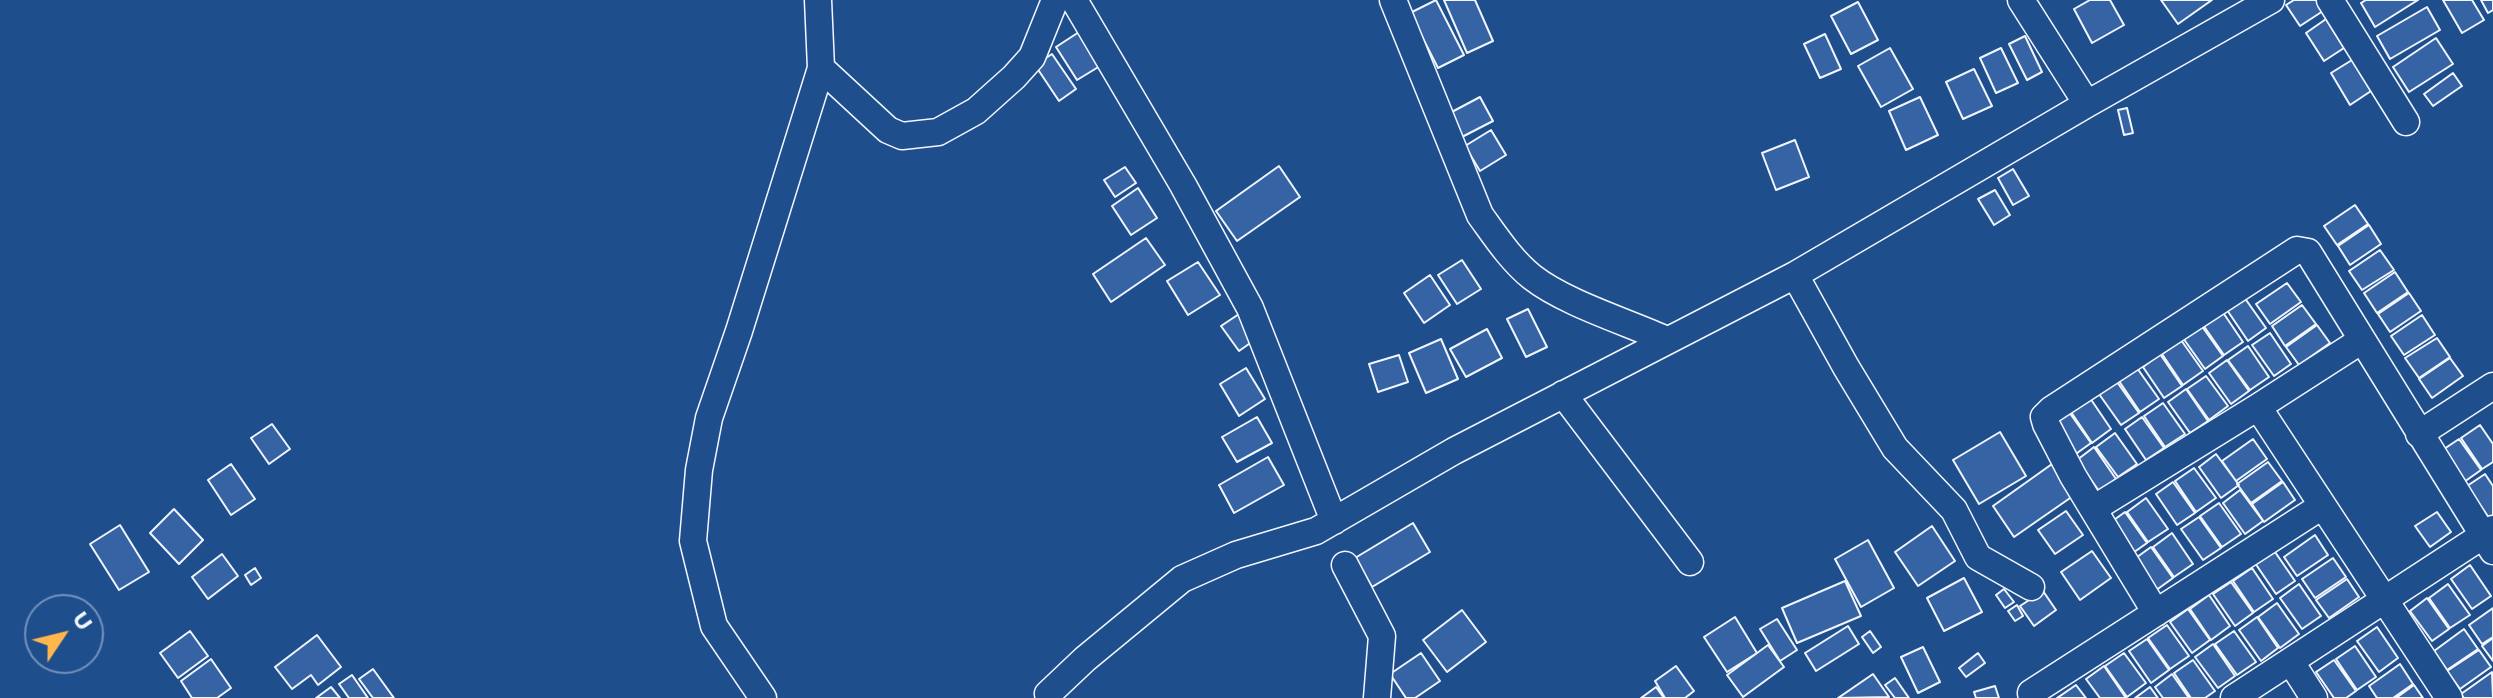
<!DOCTYPE html>
<html>
<head>
<meta charset="utf-8">
<style>
  body { margin:0 }
  #map { position:relative; width:2493px; height:698px; overflow:hidden; background:#1f4e8c; font-family:Montserrat,sans-serif }
  canvas { display:block }
  .north { position:absolute; left:24px; top:594px; width:80px; height:80px; box-sizing:border-box; background:#1f4e8c; border:2px solid #7391ba; border-radius:50%; rotate:55deg; font-size:22px; font-weight:700; line-height:32px; text-align:center; color:#f2f6ff }
  .north::after { content:''; display:block; margin:auto; width:28px; height:36px; background:#ffb74d; clip-path:polygon(50% 0,100% 100%,50% 72%,0 100%) }
</style>
</head>
<body>
<div id="map">
<canvas width="2493" height="698"></canvas>
<div class="north">U</div>
</div>
<script>
const c = document.querySelector('canvas').getContext('2d');
c.lineJoin = 'round';
function fill(path, color) { c.fillStyle = color; c.fill(path, 'evenodd'); }
function stroke(path, color, width, dash) { c.strokeStyle = color; c.lineWidth = width; c.lineCap = dash ? 'butt' : 'round'; c.setLineDash(dash || []); c.stroke(path); }
const building = new Path2D(`
  M1436 0 1464 55 1438 68 1410 13Z
  M1444 0H1475L1493 41 1467 53Z
  M2090 0H2110L2124 25 2092 43 2074 9Z
  M2161 0H2212L2178 24Z
  M2294 0H2316L2323 11 2300 26 2286 5Z
  M2366 0H2418L2375 27 2361 3Z
  M2443 0H2472L2484 20 2462 33Z
  M2481 0H2493V10L2488 13Z
  M1858 2 1878 40 1851 54 1831 16Z
  M2427 7 2440 30 2390 59 2377 36Z
  M2326 19 2344 48 2324 61 2306 33Z
  M1079 32 1100 66 1077 80 1056 47Z
  M1825 34 1841 69 1820 78 1804 44Z
  M2025 36 2042 72 2027 80 2009 44Z
  M2436 38 2453 64 2409 92 2393 67Z
  M1890 48 1913 89 1881 107 1858 66Z
  M2001 48 2018 83 1996 93 1980 58Z
  M1052 54 1076 89 1059 101 1035 65Z
  M2352 60 2371 91 2350 105 2331 73Z
  M1974 69 1992 106 1963 119 1946 82Z
  M2453 73 2462 86 2433 106 2424 94Z
  M1480 97 1493 121 1460 138 1448 114Z
  M1920 97 1938 135 1906 150 1889 111Z
  M2127 108 2133 133 2124 135 2118 110Z
  M1491 130 1506 155 1480 171 1465 146Z
  M1795 140 1809 177 1776 190 1762 153Z
  M1279 166 1300 197 1237 241 1216 211Z
  M1125 167 1136 183 1115 197 1104 180Z
  M2013 169 2029 196 2013 205 1998 178Z
  M1138 188 1157 218 1131 235 1112 206Z
  M1995 190 2010 215 1994 225 1978 199Z
  M2355 205 2368 224 2337 245 2324 226Z
  M2369 225 2381 244 2350 265 2338 246Z
  M1146 238 1165 265 1111 302 1093 274Z
  M2380 250 2394 270 2362 290 2349 271Z
  M1462 260 1481 289 1457 304 1438 275Z
  M1198 262 1220 295 1188 315 1167 281Z
  M2395 272 2408 292 2377 313 2364 293Z
  M1430 275 1450 305 1424 323 1404 293Z
  M2287 283 2301 302 2270 324 2256 304Z
  M2409 293 2421 311 2390 332 2378 314Z
  M2244 297 2266 328 2248 341 2227 310Z
  M2302 305 2316 324 2285 346 2272 326Z
  M1528 309 1547 347 1526 357 1507 319Z
  M2222 311 2243 342 2224 355 2203 325Z
  M1239 314 1256 339 1239 351 1221 326Z
  M2422 315 2435 335 2404 355 2391 336Z
  M2201 325 2223 356 2205 369 2183 338Z
  M2317 325 2330 343 2299 365 2286 347Z
  M1487 329 1502 358 1466 377 1450 349Z
  M2270 333 2291 364 2274 376 2252 345Z
  M2437 338 2450 357 2419 378 2405 358Z
  M1441 339 1458 379 1426 393 1409 353Z
  M2181 340 2203 371 2183 385 2162 354Z
  M2248 346 2269 377 2250 390 2228 360Z
  M2160 354 2182 386 2164 398 2143 367Z
  M1399 355 1408 382 1378 392 1369 364Z
  M2450 358 2463 376 2432 398 2419 379Z
  M2227 360 2249 391 2231 404 2209 373Z
  M1246 368 1265 399 1239 416 1220 384Z
  M2137 368 2159 399 2140 412 2119 381Z
  M2206 376 2228 406 2209 420 2187 389Z
  M2117 382 2139 413 2121 425 2099 394Z
  M2186 389 2208 421 2190 433 2168 402Z
  M2090 398 2111 429 2092 443 2071 412Z
  M2163 403 2185 434 2165 447 2144 416Z
  M2069 412 2091 443 2073 456 2051 425Z
  M1257 417 1272 443 1237 462 1222 437Z
  M2142 417 2164 448 2146 460 2125 429Z
  M272 424 290 449 269 464 251 438Z
  M2480 425 2493 444V462L2482 469 2461 438Z
  M2000 432 2026 476 1979 504 1953 460Z
  M2115 433 2137 464 2118 477 2096 447Z
  M2253 439 2267 459 2236 481 2222 461Z
  M2459 439 2481 470 2464 482 2441 451Z
  M2094 447 2116 479 2099 491 2077 460Z
  M2216 454 2239 485 2221 498 2199 467Z
  M1268 457 1284 485 1234 513 1219 485Z
  M2268 462 2282 481 2251 503 2237 484Z
  M231 464 255 499 231 515 208 480Z
  M2052 464 2073 496 2014 537 1993 506Z
  M2194 468 2216 498 2196 512 2175 481Z
  M2485 474 2493 486V515L2489 518 2467 486Z
  M2173 482 2195 513 2177 525 2156 494Z
  M2283 482 2295 500 2264 522 2252 504Z
  M2240 490 2263 521 2245 534 2223 503Z
  M2146 498 2168 529 2148 542 2127 512Z
  M2219 503 2241 534 2222 547 2200 516Z
  M174 509 203 540 179 564 150 533Z
  M2066 511 2083 535 2055 554 2038 530Z
  M2125 512 2147 543 2130 555 2107 525Z
  M2437 512 2451 532 2430 547 2415 526Z
  M2199 517 2221 548 2203 560 2181 529Z
  M1413 523 1430 552 1372 587 1355 558Z
  M120 525 149 572 119 590 90 544Z
  M1932 526 1955 561 1918 586 1895 552Z
  M2172 533 2193 564 2174 577 2153 547Z
  M2315 535 2328 555 2297 576 2284 557Z
  M1868 540 1894 588 1861 607 1835 559Z
  M2151 547 2173 578 2155 591 2133 560Z
  M2273 549 2295 581 2276 594 2255 563Z
  M2092 551 2111 578 2080 600 2061 572Z
  M222 554 238 576 208 599 192 577Z
  M2333 558 2346 577 2315 598 2302 579Z
  M2470 565 2491 596 2472 609 2451 579Z
  M255 568 261 578 251 585 245 575Z
  M2252 568 2273 599 2254 612 2233 581Z
  M1964 578 1982 612 1944 631 1927 598Z
  M2347 579 2359 597 2329 618 2316 600Z
  M1845 581 1861 616 1797 643 1782 608Z
  M2231 582 2253 613 2235 626 2213 594Z
  M2299 584 2321 616 2302 629 2280 598Z
  M2448 584 2470 615 2450 628 2429 598Z
  M2004 589 2014 602 2005 608 1996 595Z
  M2043 591 2056 610 2034 626 2020 606Z
  M2209 595 2230 626 2211 640 2190 609Z
  M2427 598 2449 629 2432 641 2410 611Z
  M2277 603 2299 634 2280 648 2258 617Z
  M2017 605 2023 616 2015 621 2008 611Z
  M2493 608V637L2482 644 2469 625Z
  M2188 609 2210 640 2192 653 2170 622Z
  M1462 610 1486 642 1447 672 1423 640Z
  M1735 617 1757 653 1727 672 1704 637Z
  M2257 617 2278 648 2261 661 2239 630Z
  M1777 619 1797 650 1780 661 1760 629Z
  M2167 625 2189 656 2170 669 2148 638Z
  M1848 626 1859 644 1816 671 1805 653Z
  M2377 627 2398 658 2379 672 2357 641Z
  M2464 629 2478 649 2447 670 2434 651Z
  M190 631 208 656 178 678 160 653Z
  M1870 631 1881 647 1873 653 1862 637Z
  M2234 631 2256 662 2237 675 2215 644Z
  M317 635 341 667 318 685 311 675 292 689 275 667Z
  M2493 638V661L2482 646Z
  M2147 639 2169 670 2151 683 2129 651Z
  M2213 644 2235 676 2218 688 2195 657Z
  M1768 645 1784 667 1743 697 1727 675Z
  M2355 646 2376 677 2357 690 2336 659Z
  M1923 647 1940 682 1918 693 1901 657Z
  M2479 650 2491 667 2460 689 2447 671Z
  M1421 653 1440 681 1415 698H1406L1390 674Z
  M1978 653 1985 663 1966 677 1959 668Z
  M2124 653 2146 683 2127 697 2105 666Z
  M211 659 231 688 217 698H192L181 681Z
  M2193 660 2215 691 2205 698H2191L2174 673Z
  M2334 660 2356 691 2346 698H2334L2316 672Z
  M2400 664 2413 684 2393 698H2377L2369 686Z
  M1676 666 1694 691 1685 698H1665L1655 681Z
  M2104 666 2126 698H2100L2086 679Z
  M373 669 394 698H373L359 679Z
  M2492 672 2493 698H2464L2461 694Z
  M1873 674 1889 697 1838 698Z
  M2172 674 2189 698H2163L2155 687Z
  M352 675 368 698H349L339 684Z
  M1895 678 1909 698H1895L1885 685Z
  M2076 685 2086 698H2057Z
  M2414 685 2423 698H2396Z
  M1995 686 1999 698H1976L1974 692Z
  M331 687 340 698H316Z
  M1656 687 1664 698H1641Z
  M2150 687 2158 698H2135Z`);
const street = new Path2D(`
  M1074 0 1183 185 1250 308 1334 521
  M1393 0 1480 215C1496 237 1511 260 1532 277 1565 303 1627 322 1667 340
  M2021 0 2087 104
  M2330 0 2406 122
  M821 68 888 130 902 136 938 132 976 111 1014 77 1032 57 1055 0
  M1795 275 1846 367 1895 448 1954 510 1978 557 2031 587
  M1563 394 1690 562
  M2258 407 2449 698
  M2419 434 2493 386
  M2093 509 2258 407 2362 340
  M1345 565 1382 636 1377 698
  M2156 613 2073 476 2046 424 2044 417 2051 410 2297 250 2308 252 2493 551
  M2291 662 2314 698
  M2031 693 2322 506
  M763 698 714 626 693 541 699 470 709 418 739 331 821 68 818 0
  M1049 698 1048 694 1085 659 1182 579 1236 555 1316 531 1454 451 1795 275 2087 104 2271 0
  M2234 698 2493 529`);
fill(building, '#3563a3');
stroke(building, '#f2f6ff', 2);
stroke(street, '#f2f6ff', 29);
stroke(street, '#1f4e8c', 26);
</script>
</body>
</html>
